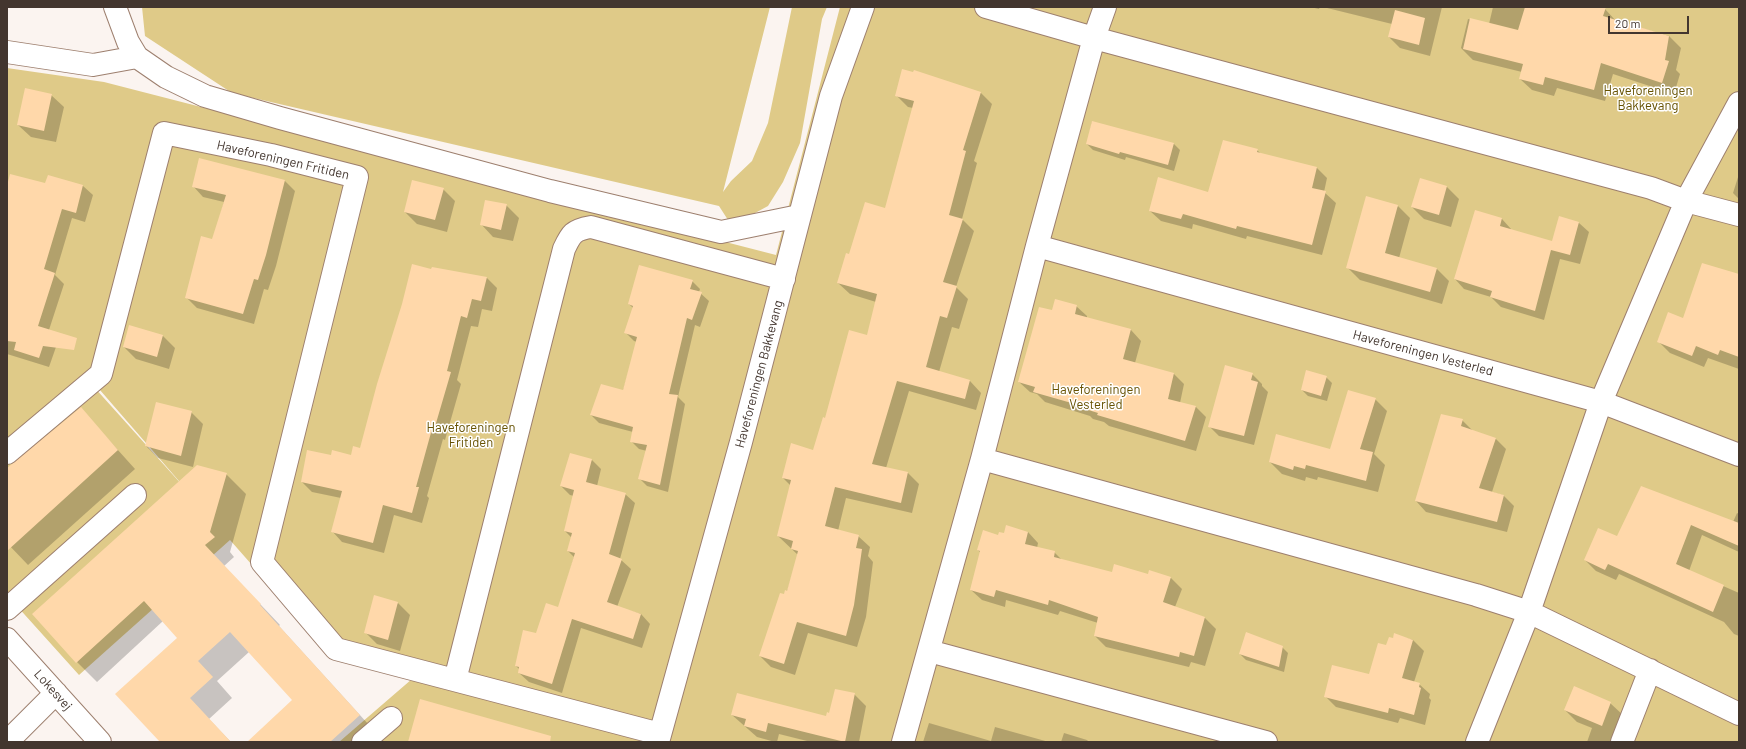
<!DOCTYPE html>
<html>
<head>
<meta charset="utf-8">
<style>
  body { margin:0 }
  #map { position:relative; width:1746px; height:749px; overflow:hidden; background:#fbf4f0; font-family:Barlow,sans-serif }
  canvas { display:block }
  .frame { position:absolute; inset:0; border:8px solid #43362f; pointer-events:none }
  .scale { position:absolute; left:1608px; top:16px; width:81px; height:18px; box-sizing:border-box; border:2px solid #43362f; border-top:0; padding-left:5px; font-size:12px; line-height:14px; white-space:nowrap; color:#43362f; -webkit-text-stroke:3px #fff; paint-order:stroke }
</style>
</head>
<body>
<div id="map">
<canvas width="1746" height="749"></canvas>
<div class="frame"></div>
<div class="scale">20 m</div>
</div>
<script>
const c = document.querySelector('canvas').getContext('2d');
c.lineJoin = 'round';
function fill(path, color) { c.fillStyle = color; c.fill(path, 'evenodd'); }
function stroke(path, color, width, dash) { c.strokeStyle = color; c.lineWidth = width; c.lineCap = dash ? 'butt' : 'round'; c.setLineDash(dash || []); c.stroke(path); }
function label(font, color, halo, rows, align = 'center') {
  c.font = font + ' Barlow,sans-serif'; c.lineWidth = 3; c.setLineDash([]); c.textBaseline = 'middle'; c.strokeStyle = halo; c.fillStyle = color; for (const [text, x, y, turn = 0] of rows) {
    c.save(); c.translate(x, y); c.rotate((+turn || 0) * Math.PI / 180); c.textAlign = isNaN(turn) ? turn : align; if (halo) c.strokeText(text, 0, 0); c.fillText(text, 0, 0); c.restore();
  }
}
const green = new Path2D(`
  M142 7H770L723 192 731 181 752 161 768 123 792 7H827L822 19 800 143 783 182 768 206 742 220H728L719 206 232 93 145 36Z
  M840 7H1739V742H652L333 657 230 540 79 675 7 595V463L94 387 192 496 93 382 7 460V68L104 82 776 255Z
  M412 679 651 742H339Z`);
const shadow = new Path2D(`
  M1310 7H1320L1319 9Z
  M1323 7H1442L1430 56 1400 48 1389 37 1392 24Z
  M1493 7H1596L1605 9 1616 21 1669 36 1681 48 1676 70 1680 74 1674 94 1613 74 1605 101 1557 88 1554 96 1532 90 1520 79 1522 72 1473 60 1461 48 1468 19 1489 24Z
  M981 93 992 104 974 161 977 163 962 219 974 231 956 287 968 299 959 329 952 327 939 372 970 381 981 393 976 410 909 391 886 468 908 473 919 484 912 513 846 498 838 531 858 536 870 547 868 556 873 562 866 617 857 647 808 633 795 675 771 667 760 656 784 596 787 592 798 555 778 536 791 486 783 478 814 451 826 419 868 336 876 302 850 294 838 283 850 255 886 209 913 108 908 107 896 95Z
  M51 95 64 107 56 142 31 137 18 125Z
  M1092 122 1174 144 1180 150 1174 171 1126 157 1125 160 1093 150 1087 144Z
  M1257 150 1261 154 1317 168 1327 178 1324 192 1336 203 1322 255 1247 236 1246 239 1193 224 1192 229 1161 221 1150 211 1209 193Z
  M1739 174V199L1733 193Z
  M49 176 83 186 93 195 85 222 72 218 55 275 64 284 48 333 56 347 49 367 7 354V190L46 184Z
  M1421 179 1447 187 1459 199 1451 227 1424 219 1412 207Z
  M284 180 295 191 276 266 268 290 264 289 254 324 197 308 186 297 213 240 224 202 203 197 193 186Z
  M443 189 455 201 447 232 417 224 405 212Z
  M506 205 519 218 513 241 493 237 481 224Z
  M1398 206 1410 218 1399 258 1437 269 1449 281 1442 304 1360 280 1348 268Z
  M1476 212 1502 219 1511 229V230L1553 242 1559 218 1579 223 1589 232 1580 264 1560 259 1544 320 1501 307 1491 297 1464 289 1455 279Z
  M432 270 487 278 497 288 492 311 482 309 478 327 471 326 457 380 461 384 445 440 443 439 427 496 429 498 422 523 394 515 384 553 342 542 332 531 341 498 312 492 302 482 332 456H352L361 449Z
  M1739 275V369L1708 358 1704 367 1670 353 1658 341Z
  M692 281 700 289 699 292 709 301 700 327 695 325 678 397 685 404 668 492 647 486 639 478 647 451 639 449 631 441 633 432 599 423 591 415 623 391 637 342 634 341 626 333 633 308 629 304Z
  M1076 306 1087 316V318L1131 330 1141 341 1135 363 1174 374 1184 384 1180 403 1196 407 1206 417 1196 451 1109 426 1104 422 1093 419 1090 416 1045 402 1037 394 1030 392 1019 382 1052 312Z
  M163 336 175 348 169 369 136 359 124 347Z
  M1252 374 1262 384V386L1268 392 1254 445 1219 436 1209 426Z
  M1326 377 1332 383 1327 401 1308 396 1302 390Z
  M1375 399 1387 411 1374 454 1385 465 1378 492 1318 477 1317 480 1306 477 1305 481 1282 474 1270 462 1331 450Z
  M81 409 135 469 28 565 7 543V469Z
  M191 412 203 424 193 467 158 458 146 446Z
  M1462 420 1473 431 1496 439 1506 449 1492 492 1503 495 1514 506 1507 532 1426 512 1416 501Z
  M592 460 601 469 597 486 625 494 635 503 620 559 631 569 617 607 641 614 650 624 642 648 581 628 562 693 529 682 519 673 520 670 516 666 537 634 559 608 574 557 568 551 572 538 565 531 574 496 570 495 561 486Z
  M226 474 246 494 230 552 234 557 224 566 280 625 279 626 379 736 372 742H248L293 700 249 652 217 681 232 698 209 719 231 742H161L179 638 163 621 97 682 77 662Z
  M1641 487 1733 522 1737 513 1739 514V552L1702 535 1689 571 1739 593V636L1734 634 1724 622 1619 574 1616 580 1596 571 1585 560 1618 538Z
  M1028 532 1038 543 1037 548 1054 552 1062 560 1112 573 1148 576 1150 571 1171 578 1182 589 1175 607 1205 618 1216 629 1205 666 1191 662 1189 667 1106 647 1095 636 1098 623 1060 611 1058 615 1006 600 1005 607 982 600 971 590 981 553 978 550 999 536Z
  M398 603 410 615 400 651 377 644 365 632Z
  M1395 635 1413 640 1424 651 1414 682 1419 684 1430 694 1429 698 1431 700 1425 725 1400 718 1398 723 1336 707 1325 696 1370 676Z
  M1282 647 1288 653 1284 672 1246 660 1240 654Z
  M854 694 866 706 859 742H811L779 734 777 742H775L757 737 732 715 827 717Z
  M1610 703 1623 715 1618 742H1587L1592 728 1577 722 1565 710Z
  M929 723 991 741 995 727 1049 742H923Z
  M1064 733 1087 740 1089 742H1061Z`);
const building = new Path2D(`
  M1525 7H1606L1603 16 1669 36 1665 60 1669 61 1662 83 1601 63 1594 90 1545 77 1543 85 1519 79 1523 64 1463 49 1470 18 1518 30Z
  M1395 10 1425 18 1419 45 1388 37Z
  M902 69 913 72 914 70 981 92 963 150 966 151 949 215 963 219 943 282 957 286 947 318 940 316 926 367 970 380 965 399 897 381 872 464 908 472 901 503 835 487 825 526 859 535 856 548 862 549 854 605 846 636 797 622 784 664 759 656 780 593 784 594 785 590 787 591 798 551 791 549 793 541 777 536 791 480 782 478 791 443 813 450 823 417 825 418 849 330 867 335 877 294 837 283 846 253 849 254 865 202 885 208 914 101 895 96Z
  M25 88 52 94 44 131 17 125Z
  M1092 121 1174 143 1168 165 1120 152 1119 154 1086 144Z
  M1223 140 1258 149 1257 152 1317 167 1312 188 1326 191 1312 245 1237 226 1236 229 1183 214 1181 219 1149 211 1158 177 1208 192Z
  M199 158 285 180 266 255 258 280 254 279 243 314 185 298 201 236 212 239 226 195 192 187Z
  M10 174 45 183 48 175 83 185 76 213 62 209 44 269 55 273 38 326 77 338 74 350 43 346 39 358 14 350 16 342 7 341V186Z
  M1420 178 1447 186 1439 215 1411 207Z
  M412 180 444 188 435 220 404 212Z
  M1366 196 1398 205 1385 253 1437 268 1430 292 1346 268Z
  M485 200 507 204 501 230 480 225Z
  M1475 210 1502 218 1500 226 1552 241 1559 216 1579 222 1570 255 1551 250 1535 311 1490 297 1492 291 1454 279Z
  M1702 263 1739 274V357L1720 350 1718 355 1696 346 1692 356 1657 342 1668 312 1683 318Z
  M412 264 431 269 432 267 487 277 481 301 472 299 467 318 461 316 447 371 451 372 434 430 432 429 416 487H419L412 513 383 505 373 543 331 532 342 491 301 482 307 450 331 455 332 450 351 455 353 446 360 448 377 384 402 304Z
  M639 265 693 280 690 289 702 292 692 320 687 318 669 394 678 395 660 485 638 479 647 445 630 442 633 427 590 415 601 384 623 390 637 337 624 333 633 306 628 304Z
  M1055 299 1077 305 1075 314 1131 329 1123 359 1174 373 1168 399 1196 406 1185 441 1097 415 1098 413 1082 408V406L1033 392 1035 387 1018 382 1039 307 1052 310Z
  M129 325 163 335 157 357 123 347Z
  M1225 365 1253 373 1251 380 1258 382 1244 436 1208 427Z
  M1306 370 1327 376 1321 396 1301 390Z
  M1348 390 1376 398 1360 449 1373 452 1366 481 1306 465 1305 469 1294 466 1293 470 1269 462 1276 434 1330 449Z
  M156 402 192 411 181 456 145 446Z
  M81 407 118 450 7 551V468Z
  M1441 414 1463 419 1461 426 1496 438 1479 488 1504 495 1497 522 1415 501Z
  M570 453 592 459 586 482 626 493 609 554 622 559 607 602 641 614 633 639 572 619 552 684 518 673 519 667 515 666 523 630 536 633 546 603 558 607 575 553 567 551 572 533 564 531 574 490 560 486Z
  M197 465 227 473 210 532 215 537 205 545 261 604 260 605 360 715 330 742H247L292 700 230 632 198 661 213 677 190 698 231 742H160L115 694 177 638 144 601 76 663 32 614Z
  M1641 486 1739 523V546L1691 525 1676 564 1724 585 1713 612 1608 564 1605 570 1584 560 1598 528 1617 536Z
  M1006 525 1028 532 1025 544 1055 551 1054 557 1112 572 1114 564 1148 574 1149 570 1171 577 1163 602 1205 617 1194 656 1180 652 1179 657 1094 636 1098 617 1049 600 1048 605 996 590 994 597 970 590 980 551 977 550 983 530 998 535 999 532 1004 533Z
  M374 595 398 602 388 640 364 633Z
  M1246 632 1283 646 1279 667 1239 654Z
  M1394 633 1413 640 1402 678 1420 683 1419 687 1421 688 1414 715 1389 708 1388 713 1324 697 1332 665 1369 674 1378 643 1386 645 1389 637 1393 638Z
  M1574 686 1611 702 1602 726 1564 710Z
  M835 689 855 693 845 742 768 723 766 732 744 726 746 719 731 715 737 693 826 716 827 712 829 713Z
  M420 699 551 736 550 742H408Z`);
const minor = new Path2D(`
  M115 7 128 42 137 57 166 77 205 96 280 118 550 191 721 232 799 216
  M986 7 1094 38 1651 188 1686 201 1739 215
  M7 52 93 65 137 57
  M1037 246 1601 402 1739 455
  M7 453 101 374 164 133 271 155 357 177 262 562 336 649 660 734
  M982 459 1476 595 1529 612 1739 714
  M7 609 135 495
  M7 639 100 742
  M929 651 1266 742
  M455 680 564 249C571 234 573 230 591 227L784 279
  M7 742 56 693
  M363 742 391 718
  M658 742 741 442 831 96 863 7
  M903 742 982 459 1037 246 1094 38 1105 7
  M1477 742 1529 612 1601 402 1686 201 1739 103
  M1622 742 1650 670`);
const parkNames = [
  ["Haveforeningen",1648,91],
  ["Bakkevang",1648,106],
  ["Haveforeningen",1096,390],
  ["Vesterled",1096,405],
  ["Haveforeningen",471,428],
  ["Fritiden",471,443]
];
const streetNames = [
  ["Haveforeningen Fritiden",283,160,13],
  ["Haveforeningen Vesterled",1423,353,15],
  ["Haveforeningen Bakkevang",759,374,-75],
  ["Lokesvej",53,690,48]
];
fill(green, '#dfca88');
fill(shadow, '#0003');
fill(building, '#ffd8aa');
stroke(minor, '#9d7f6e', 24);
stroke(minor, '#fff', 22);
label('13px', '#665100', '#fff', parkNames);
label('13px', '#43362f', '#fff', streetNames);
</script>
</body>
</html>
